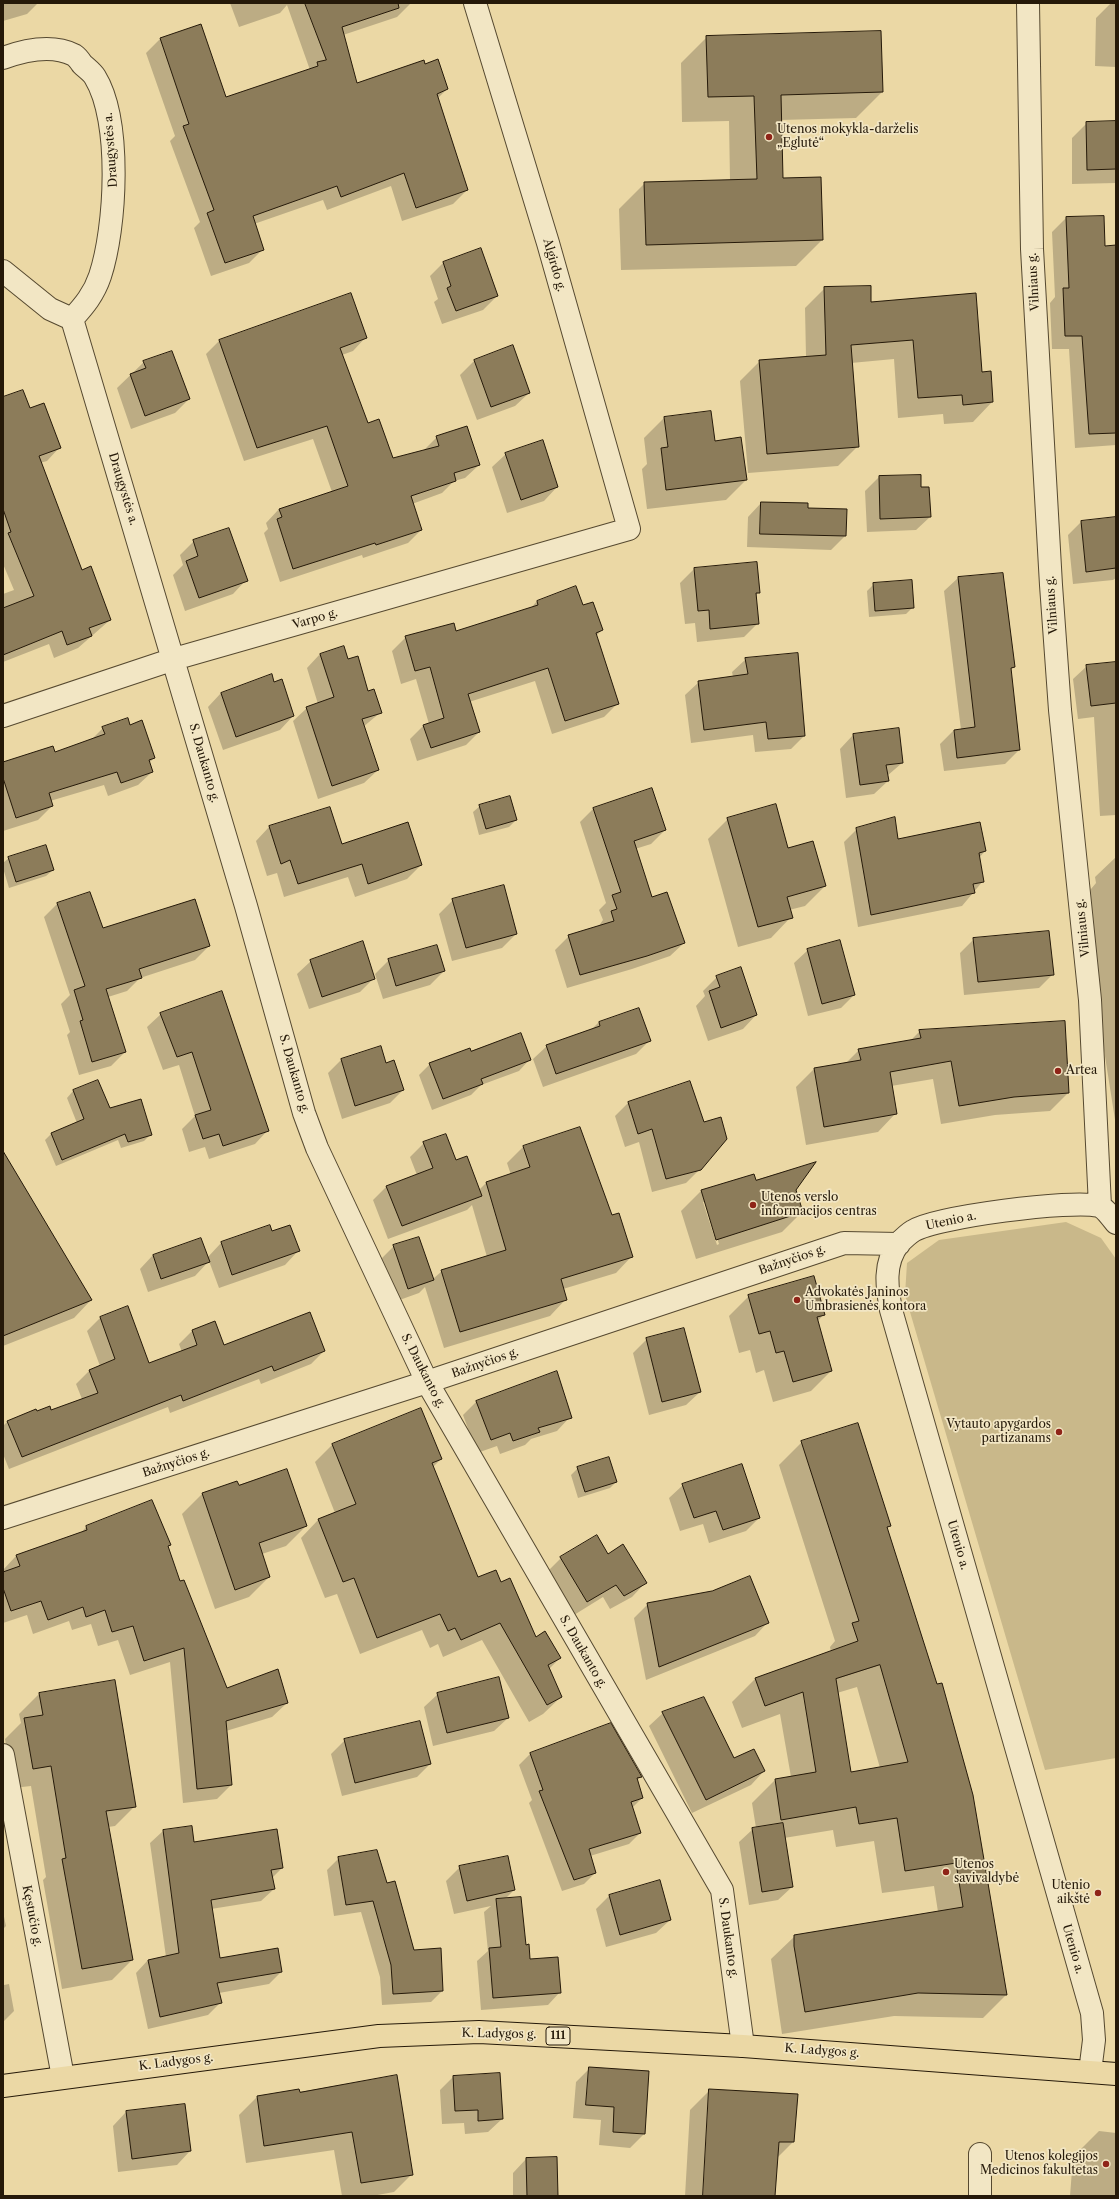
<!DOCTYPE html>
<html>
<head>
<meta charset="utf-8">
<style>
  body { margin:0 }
  #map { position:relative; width:1119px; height:2199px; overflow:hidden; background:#ebd8a5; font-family:"Libre Caslon Text",serif }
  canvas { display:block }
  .frame { position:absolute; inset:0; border:4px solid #251909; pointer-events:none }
</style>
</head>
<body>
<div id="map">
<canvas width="1119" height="2199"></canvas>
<div class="frame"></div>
</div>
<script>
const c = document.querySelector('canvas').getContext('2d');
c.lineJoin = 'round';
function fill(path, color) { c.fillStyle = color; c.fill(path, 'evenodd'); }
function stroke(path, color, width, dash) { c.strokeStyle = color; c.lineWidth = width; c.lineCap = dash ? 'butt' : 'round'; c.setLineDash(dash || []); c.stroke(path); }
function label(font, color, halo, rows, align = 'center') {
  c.font = font + ' "Libre Caslon Text",serif'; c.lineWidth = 3.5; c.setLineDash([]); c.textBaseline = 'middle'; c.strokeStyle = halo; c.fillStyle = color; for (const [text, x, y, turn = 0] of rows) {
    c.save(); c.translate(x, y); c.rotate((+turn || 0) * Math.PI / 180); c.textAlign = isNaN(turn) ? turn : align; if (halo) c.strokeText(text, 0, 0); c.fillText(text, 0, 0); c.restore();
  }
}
const green = new Path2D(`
  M1066 1222 1101 1238 1116 1259V1758L1045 1770 905 1295 907 1263 939 1240Z`);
const shadow = new Path2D(`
  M3 3H38L27 14 3 21Z
  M230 3H411L397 17 343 35 356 84 424 65 447 89 437 99 467 190 453 204 402 221 391 186 327 210 323 200 254 224 263 249 249 263 211 276 194 228 200 222 170 141 175 136 146 53 160 39 201 25 225 98 310 70 287 5 280 13 239 27Z
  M1111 3H1116V67L1095 66 1096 18Z
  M707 37 882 92 856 118 780 120 782 179 822 240 796 266 621 270 619 209 645 183 730 180 729 121 682 122 681 63Z
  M1116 122V183L1072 184V138L1087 123Z
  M1103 217 1104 247 1116 246V445L1075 448 1069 349H1052L1050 303 1055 297 1052 232 1066 218Z
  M480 249 497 296 483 310 442 324 434 302 438 299 430 276 443 263Z
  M825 288 870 303 981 373 990 372 992 402 973 422 944 424 943 414 898 418 894 359 851 363 858 446 838 466 748 473 740 381 760 361 806 357 805 308Z
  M350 294 366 337 353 351 342 355 368 424 393 459 423 451 437 437 479 465 465 478 454 481 442 493 412 504 421 530 408 543 363 558 362 555 280 582 264 533 268 529 266 523 279 509 332 492 313 439 244 461 206 354 219 341Z
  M512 347 529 393 515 406 477 420 460 375 474 361Z
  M144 362 189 399 175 413 131 429 117 388Z
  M3 399 30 409 59 448 47 461 40 463 81 571 110 620 78 648 54 658 49 644 3 662V594L14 590 3 564Z
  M664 418 714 442 746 480 726 500 647 509 642 469 647 464 644 438Z
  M506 454 557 487 544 501 507 513 492 467Z
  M920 476V488L930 517 916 530 867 532 865 491 879 477Z
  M761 503 807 509 846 510 845 536 831 550 747 547 748 517Z
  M1116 518V578L1113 580 1073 584 1068 535 1081 522Z
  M194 541 246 580 233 594 185 611 173 575 183 565 180 555Z
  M756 563 759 592 755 596 758 623 744 637 697 642 695 623 685 624 680 583 694 569Z
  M1002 574 1014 667 1010 670 1019 750 1005 764 944 771 940 744 954 730H961L944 591 958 578Z
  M874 584 913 607 906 614 869 617 867 591Z
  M537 601 582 607 602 630 596 636 618 703 604 717 552 734 535 681 469 702 479 732 466 745 417 761 410 739 423 726 429 724 416 679 401 684 392 651 406 637 455 632 531 608Z
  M320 654 348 660 381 712 363 727 378 770 364 783 318 799 293 721 307 708 318 704 307 668Z
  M746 659 804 736 791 749 755 752 753 735 691 743 685 695 699 682 733 677 732 672Z
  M1116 663V815L1100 816 1094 717 1078 719 1073 679 1087 666Z
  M274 683 293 716 280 730 223 750 208 707 221 693Z
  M129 726 154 758 149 763 152 772 138 785 108 796 104 785 50 801 52 806 38 820 3 831V763L54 753 91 740 103 728Z
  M898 729 902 763 887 776 888 781 874 794 846 798 840 749 853 735Z
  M480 806 516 820 509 827 479 835 473 812Z
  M594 808 665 830 651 844 635 849 652 898 684 943 670 956 632 969 567 988 555 950 569 936 598 927 603 920 599 910 606 903 580 822Z
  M728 819 787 849 825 886 805 906 789 910 791 917 771 938 738 947 708 839Z
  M269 827 421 865 407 879 355 897 348 877 284 897 277 873 267 876 256 841Z
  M857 829 897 840 985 851 979 858 983 881 962 906 858 927 844 842Z
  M1116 857V1126L1104 1050 1096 1051 1089 895 1091 889 1096 883 1095 877Z
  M9 858 53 870 46 876 9 888 3 868V863Z
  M90 893 102 929 209 946 195 960 140 978 127 991 108 997 125 1052 111 1066 79 1075 67 1035 70 1032 61 1004 70 995 44 917 57 904Z
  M453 900 516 934 502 948 452 961 439 914Z
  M974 939 1053 974 1039 988 964 995 960 953Z
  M808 950 854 995 841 1008 808 1016 794 963Z
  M389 960 444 971 430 985 383 999 375 974Z
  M311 961 374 978 360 992 309 1009 297 974Z
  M717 977 756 1015 743 1029 708 1041 696 1006 705 996 703 991Z
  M161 1014 268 1130 255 1144 209 1159 205 1147 189 1152 182 1129 195 1116 179 1065 163 1070 147 1027Z
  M599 1022 649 1041 636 1054 543 1087 533 1059 547 1046 591 1030Z
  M920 1031 1068 1093 1050 1111 995 1115 941 1124 933 1079 891 1086 896 1113 878 1132 806 1145 796 1087 814 1069 845 1064 859 1050 910 1041Z
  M380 1047 385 1064 403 1090 390 1103 342 1119 328 1073 341 1060Z
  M471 1053 530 1059 519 1071 481 1085 471 1095 432 1110 419 1075 430 1064Z
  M97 1081 109 1110 151 1134 144 1141 121 1148 118 1140 56 1166 45 1140 51 1134 77 1123 67 1098 73 1091Z
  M628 1103 700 1169 686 1183 652 1192 639 1142 625 1147 615 1116Z
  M424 1143 455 1161 479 1190 487 1182 511 1175 507 1163 523 1147 611 1217 632 1256 616 1273 563 1289 566 1299 550 1316 444 1348 425 1287 419 1293 394 1302 380 1260 394 1246 433 1279 442 1271 487 1257 472 1205 467 1210 388 1239 373 1200 387 1186 417 1175 410 1157Z
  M754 1175 756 1182 795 1190 802 1212 782 1232 696 1259 681 1211 701 1191ZM703 1202H706L719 1244 717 1245Z
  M270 1226 272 1232 298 1251 285 1265 219 1288 209 1261 195 1276 148 1292 140 1269 153 1255 207 1258 221 1243Z
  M3 1235 91 1300 74 1318 3 1346Z
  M749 1296 824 1314 817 1322 831 1371 811 1391 773 1402 764 1370 756 1373 750 1350 739 1353 729 1316Z
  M128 1308 149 1365 182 1352 179 1344 192 1331 224 1346 324 1351 311 1364 261 1384 259 1379 170 1413 168 1407 9 1469 3 1454V1426L8 1421 36 1412 51 1411 82 1399 76 1384 89 1371 100 1366 87 1331 100 1318Z
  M647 1339 700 1392 686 1405 649 1415 633 1353Z
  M477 1401 570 1417 557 1431 531 1439 525 1445 500 1454 497 1446 477 1453 463 1415Z
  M802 1442 890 1526 886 1529 972 1795 1006 1995 983 2018 894 2016 782 2034 771 1959 795 1936 938 1912 934 1886 882 1893 874 1841 836 1847 833 1830 784 1838 792 1887 778 1900 749 1905 739 1842 753 1829 756 1828 752 1803 775 1780 791 1777 780 1714 742 1728 732 1702 755 1679 831 1652 830 1647 835 1641 779 1465ZM857 1687 880 1768 850 1773 837 1693Z
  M332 1445 441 1459 433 1467 478 1579 500 1583 535 1638 560 1658 549 1669 561 1697 543 1714 529 1722 482 1640 443 1657 438 1644 430 1648 422 1630 360 1654 337 1594 325 1598 301 1538 318 1520 335 1513 315 1462Z
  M578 1468 616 1482 610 1488 578 1498 571 1475Z
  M683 1485 759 1518 746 1531 709 1543 703 1524 680 1531 669 1498Z
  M238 1487 306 1526 286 1546 262 1554 269 1577 249 1597 215 1609 182 1514 202 1494Z
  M86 1527 169 1545 168 1547 179 1582 226 1689 287 1703 272 1717 226 1731 231 1785 217 1799 183 1803 170 1662 130 1675 118 1640 98 1646 91 1624 72 1630 69 1621 33 1634 27 1615 3 1623V1570L16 1556 80 1534Z
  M607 1555 645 1583 632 1597 610 1609 603 1597 574 1615 548 1571 561 1558Z
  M648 1604 768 1622 755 1636 646 1680 634 1618Z
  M40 1693 135 1806 115 1826 108 1827 132 1960 112 1980 62 1989 43 1880 46 1877 31 1786 13 1788 5 1739 21 1723 19 1714Z
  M438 1694 508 1718 494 1731 433 1746 424 1707Z
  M663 1713 734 1760 764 1771 751 1785 692 1813 649 1726Z
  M345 1740 430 1764 417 1777 342 1796 331 1754Z
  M530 1754 641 1777 636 1781 642 1798 632 1808 640 1833 629 1844 590 1856 595 1873 584 1884 562 1891 529 1803 532 1800 519 1765Z
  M191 1827 194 1843 282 1868 272 1878 274 1889 261 1901 211 1909 219 1959 281 1972 269 1984 219 1993 221 2002 208 2015 148 2029 136 1973 148 1960 166 1957 150 1843 163 1831Z
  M339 1858 387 1885 413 1951 442 1991 431 2002 382 2005 380 1977 361 1912 334 1916 327 1870Z
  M460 1867 514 1890 505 1899 529 1960 560 1992 548 2005 481 2010 477 1961 488 1951 484 1912 491 1906 454 1914 446 1881Z
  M609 1896 670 1920 656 1933 606 1947 596 1909Z
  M3 1912 6 1926 3 1929Z
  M3 1979 4 1985 9 1984 14 2011 3 2022Z
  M590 2068 644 2134 630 2148 599 2145 601 2120 573 2118 576 2082Z
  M453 2077 502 2119 488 2132 465 2134 464 2123 442 2124 440 2090Z
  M299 2090V2093L412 2174 394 2192 372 2196H342L334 2150 246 2163 239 2115 257 2097Z
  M710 2090 793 2142 777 2158 774 2196H685L690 2110Z
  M126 2112 190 2151 177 2165 118 2172 113 2126Z
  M1099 2131 1116 2133V2196H1070L1073 2157Z
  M526 2159 557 2196H513V2173Z`);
const building = new Path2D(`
  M305 3H398L399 8 342 27 357 83 424 60 425 64 438 59 448 89 437 94 468 190 416 208 404 173 341 197 337 186 253 216 264 250 225 263 207 213 214 210 183 126 189 124 160 38 201 24 226 97 318 66 317 62 326 60Z
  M881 31 883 92 781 95 783 178 821 177 823 240 646 245 644 182 757 179 754 96 708 97 706 36Z
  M1116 121V169L1087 170 1086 122Z
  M1104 216 1105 246 1116 245V433L1089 434 1082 336H1065L1063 288H1069L1066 217Z
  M481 248 498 296 456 311 447 288 451 286 443 262Z
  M871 286V302L976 293 982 372 991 371 993 402 963 405 962 395 918 398 913 340 851 345 859 447 767 454 759 360 826 355 824 287Z
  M351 293 367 338 340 348 368 423 379 419 393 458 439 446 436 436 467 426 480 465 454 473 456 481 411 496 422 530 376 545 375 543 293 569 277 519 282 517 279 509 348 486 327 426 257 448 219 340Z
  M513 345 530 393 491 407 474 360Z
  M172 351 190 399 145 416 130 374 146 368 143 361Z
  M23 390 30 408 44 403 61 448 39 456 82 570 91 566 111 620 89 628 92 636 67 645 62 631 3 655V608L34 596 8 533 11 532 3 509V397Z
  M711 411 715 441 741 437 747 480 666 490 661 448 668 447 664 417Z
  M543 440 558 487 521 500 505 453Z
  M921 475V487H929L931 517 880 519 879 476Z
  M761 502 808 503V508L847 509 846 536 760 534Z
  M1116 517V568L1086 572 1081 521Z
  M229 528 248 581 199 598 186 561 198 556 193 540Z
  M757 562 760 593H756L759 624 710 629 709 610 698 611 694 568Z
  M1003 573 1015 667 1011 668 1020 750 957 758 954 730 975 727 958 577Z
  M912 580 914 608 875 611 873 583Z
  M576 586 583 605 593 602 603 630 596 633 619 704 565 721 548 668 468 694 480 732 431 748 423 725 444 718 430 667 415 671 405 636 454 623 456 631 538 605 537 601Z
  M344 646 348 659 358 656 368 691 374 689 382 713 362 719 379 770 332 786 306 707 334 697 320 654Z
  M798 653 805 736 768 739 766 722 704 730 698 681 748 674 745 658Z
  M1116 662V703L1091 706 1086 665Z
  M272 674 274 682 282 679 294 716 236 737 221 693Z
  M128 718 130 725 142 720 155 758 149 760 153 772 121 783 117 772 49 793 53 806 16 818 3 778V762L53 746 55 752 105 734 102 727Z
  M899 728 903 763 886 765 889 781 860 785 853 734Z
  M652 788 666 830 634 841 652 897 667 892 685 943 647 956 580 975 568 935 614 921 611 911 617 909 612 895 621 892 593 808Z
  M510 796 517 820 486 829 479 805Z
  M776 804 788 848 813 841 826 886 787 897 793 918 758 927 727 818Z
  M330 807 342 844 408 822 422 865 368 884 362 864 298 884 290 860 281 864 269 826Z
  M895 817 898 839 980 822 986 851 979 853 984 882 973 884 975 893 871 915 856 828Z
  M46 845 54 870 16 882 8 857Z
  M504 885 517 934 466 948 452 899Z
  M90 892 103 928 195 899 210 946 139 969 142 978 106 989 126 1052 92 1062 80 1021 83 1020 74 990 85 986 57 903Z
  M1049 931 1054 975 978 982 973 938Z
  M840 940 855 995 822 1004 807 949Z
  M363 941 375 979 322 997 310 960Z
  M437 945 445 971 396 986 388 959Z
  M741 967 757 1015 721 1028 709 991 720 987 716 976Z
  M222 991 269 1131 223 1146 219 1134 203 1139 195 1115 211 1110 192 1052 177 1057 160 1013Z
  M639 1008 651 1041 556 1074 546 1045 600 1026 599 1022Z
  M1065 1021 1069 1093 1014 1097 959 1106 951 1061 890 1072 897 1114 824 1127 814 1068 861 1060 858 1049 921 1038 919 1030Z
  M521 1033 531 1060 481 1079 483 1084 443 1099 429 1063 470 1048 471 1051Z
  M381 1046 386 1063 394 1060 404 1090 355 1106 341 1059Z
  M98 1080 110 1108 141 1099 152 1135 128 1142 125 1134 62 1160 51 1133 84 1119 73 1090Z
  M690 1081 704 1122 721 1117 727 1139 701 1170 666 1179 652 1129 638 1134 628 1102Z
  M580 1127 612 1215 619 1213 633 1257 561 1279 567 1300 460 1332 441 1270 506 1250 486 1182 530 1167 523 1146Z
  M446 1134 456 1160 467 1156 482 1196 402 1226 386 1186 433 1168 423 1142Z
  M3 1151 92 1300 3 1336Z
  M816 1162 796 1190 803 1212 716 1240 701 1190 754 1174 756 1180Z
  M270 1225 272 1231 290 1225 300 1251 232 1275 221 1242Z
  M419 1237 434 1280 408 1289 393 1245Z
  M201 1238 210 1262 161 1279 153 1255Z
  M814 1276 825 1315 817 1317 832 1371 793 1382 784 1351 776 1353 770 1331 759 1334 748 1295Z
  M128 1306 149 1363 197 1345 192 1330 215 1321 224 1345 310 1312 325 1351 274 1371 272 1366 183 1401 181 1395 22 1457 7 1421 36 1409 37 1411 50 1406 51 1410 98 1393 89 1370 115 1359 100 1317Z
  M684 1328 701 1392 662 1402 646 1338Z
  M557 1371 572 1418 538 1428 540 1432 513 1441 510 1433 491 1440 476 1401Z
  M421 1408 442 1459 432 1463 478 1577 496 1570 501 1582 510 1578 536 1637 545 1631 561 1658 548 1665 562 1697 547 1705 500 1623 461 1640 455 1628 448 1631 440 1614 377 1638 354 1578 343 1582 318 1519 356 1504 332 1444Z
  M858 1423 891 1526 887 1527 937 1684 942 1683 973 1795 1007 1995 918 1993 805 2012 794 1946V1935L963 1907 956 1863 905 1871 897 1818 859 1824 856 1807 781 1820 775 1779 816 1772 803 1692 765 1706 755 1678 858 1641 852 1623 859 1621 801 1441ZM880 1665 908 1762 851 1772 836 1679Z
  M609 1457 617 1482 585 1492 577 1467Z
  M742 1464 760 1518 723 1530 716 1511 694 1518 682 1484Z
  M287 1469 307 1526 259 1543 270 1577 235 1590 202 1493 237 1481 239 1485Z
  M152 1500 171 1545 168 1546 180 1581 184 1580 227 1688 278 1669 288 1703 226 1721 232 1785 197 1789 184 1648 144 1661 133 1626 112 1632 105 1610 86 1617 83 1607 48 1620 41 1601 11 1611 3 1588V1572L20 1566 16 1555 87 1530 86 1526Z
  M597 1535 608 1554 623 1544 647 1583 624 1596 616 1585 587 1602 560 1557Z
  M750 1576 769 1623 659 1667 647 1603 712 1591Z
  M499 1677 509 1718 447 1733 437 1693Z
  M115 1680 136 1807 106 1811 133 1960 82 1969 62 1859 66 1858 51 1766 33 1769 24 1718 43 1715 39 1693Z
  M704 1697 734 1758 754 1749 765 1771 706 1800 662 1712Z
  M420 1721 431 1764 355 1783 344 1739Z
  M611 1723 642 1777 637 1778 643 1798 631 1802 641 1833 589 1849 596 1873 574 1880 539 1791 543 1790 530 1753Z
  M783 1823 793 1887 762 1892 752 1828Z
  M192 1826 194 1842 277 1829 283 1868 271 1870 275 1889 211 1900 220 1958 278 1948 282 1972 217 1983 222 2003 160 2017 148 1960 179 1953 163 1830Z
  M377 1850 387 1883 395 1881 414 1950 441 1948 443 1991 393 1994 391 1965 373 1901 346 1905 338 1857Z
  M508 1856 515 1890 467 1901 459 1866Z
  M660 1880 671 1920 620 1935 609 1895Z
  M521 1897 526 1945 529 1944 530 1959 558 1957 561 1993 493 1998 489 1948 501 1947 496 1899Z
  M589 2067 649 2071 645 2134 613 2132 614 2107 586 2105Z
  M500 2073 503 2119 478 2121V2110L455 2111 453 2076Z
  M397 2075 413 2175 361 2183 352 2132 264 2146 257 2096 299 2089 300 2092Z
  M709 2089 798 2094 794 2142H779L775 2196H703Z
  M185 2104 191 2151 132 2159 126 2111Z
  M557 2157 558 2196H527L526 2158Z`);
const street = new Path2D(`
  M1028 3 1032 249 1051 585 1060 710 1090 1000 1100 1206
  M3 58C25 50 52 44 74 55 77 57 80 61 82 64 86 68 92 72 95 77 122 121 116 228 100 276 94 294 84 306 72 319
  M3 271 50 309 72 319 246 906 304 1113 317 1148 427 1382 722 1890 743 2046
  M3 716 174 659 629 529 548 243 475 3
  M3 1518 427 1382 844 1243 899 1244
  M3 1755 63 2077
  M1090 2072 1094 2040 1092 2013 891 1310C887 1288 883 1263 899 1243 903 1239 908 1234 913 1231 935 1217 1073 1199 1099 1206 1105 1208 1112 1218 1116 1223
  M980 2154V2196`);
const primary = new Path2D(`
  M3 2086 379 2036 479 2032 743 2046 1116 2074`);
const markers = [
  [769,137,4,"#8f2418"],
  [1058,1071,4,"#8f2418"],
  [753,1205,4,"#8f2418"],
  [797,1300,4,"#8f2418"],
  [1059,1432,4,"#8f2418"],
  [946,1872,4,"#8f2418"],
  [1098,1893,4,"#8f2418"],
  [1106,2164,4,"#8f2418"]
];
const shields = [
  [558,2036,24]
];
const shieldNames = [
  ["111",558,2036]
];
const poiNames = [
  ["Utenos mokykla-darželis",777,130],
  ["„Eglutė“",777,144],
  ["Artea",1066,1071],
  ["Utenos verslo",761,1198],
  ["informacijos centras",761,1212],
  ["Advokatės Janinos",805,1293],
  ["Umbrasienės kontora",805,1307],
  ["Vytauto apygardos",1051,1425,"right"],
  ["partizanams",1051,1439,"right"],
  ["Utenos",954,1865],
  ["savivaldybė",954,1879],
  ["Utenio",1090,1886,"right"],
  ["aikštė",1090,1900,"right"],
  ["Utenos kolegijos",1098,2157,"right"],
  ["Medicinos fakultetas",1098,2171,"right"]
];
const streetNames = [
  ["Draugystės a.",111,150,-94],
  ["Algirdo g.",554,265,74],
  ["Vilniaus g.",1034,282,-93],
  ["Draugystės a.",123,489,73],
  ["Vilniaus g.",1052,605,-94],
  ["Varpo g.",315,619,-16],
  ["S. Daukanto g.",204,763,74],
  ["Vilniaus g.",1083,928,-96],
  ["S. Daukanto g.",294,1074,74],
  ["Utenio a.",951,1221,-12],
  ["Bažnyčios g.",792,1260,-19],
  ["Bažnyčios g.",485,1363,-19],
  ["S. Daukanto g.",423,1371,63],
  ["Bažnyčios g.",176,1463,-18],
  ["Utenio a.",958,1545,74],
  ["S. Daukanto g.",583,1652,60],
  ["Kęstučio g.",32,1916,79],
  ["S. Daukanto g.",728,1938,82],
  ["Utenio a.",1073,1949,74],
  ["K. Ladygos g.",499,2034,1],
  ["K. Ladygos g.",822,2051,4],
  ["K. Ladygos g.",176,2062,-7]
];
fill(green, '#c9b88a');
fill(shadow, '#0003');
fill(building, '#8c7c5a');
stroke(building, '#251909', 1);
stroke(street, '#564930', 24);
stroke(primary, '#251909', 24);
stroke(street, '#f2e6c4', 22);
stroke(primary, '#ebd8a5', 22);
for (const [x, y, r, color] of markers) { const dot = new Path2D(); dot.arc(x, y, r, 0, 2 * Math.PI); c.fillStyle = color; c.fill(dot); stroke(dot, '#f2e6c4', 1.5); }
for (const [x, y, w] of shields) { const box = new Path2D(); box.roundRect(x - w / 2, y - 9, w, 18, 3); c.fillStyle = '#f2e6c4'; c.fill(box); stroke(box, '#251909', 1); }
label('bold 11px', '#251909', null, shieldNames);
label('12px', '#251909', '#f2e6c4', poiNames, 'left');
label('12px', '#251909', '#f2e6c4', streetNames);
</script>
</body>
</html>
